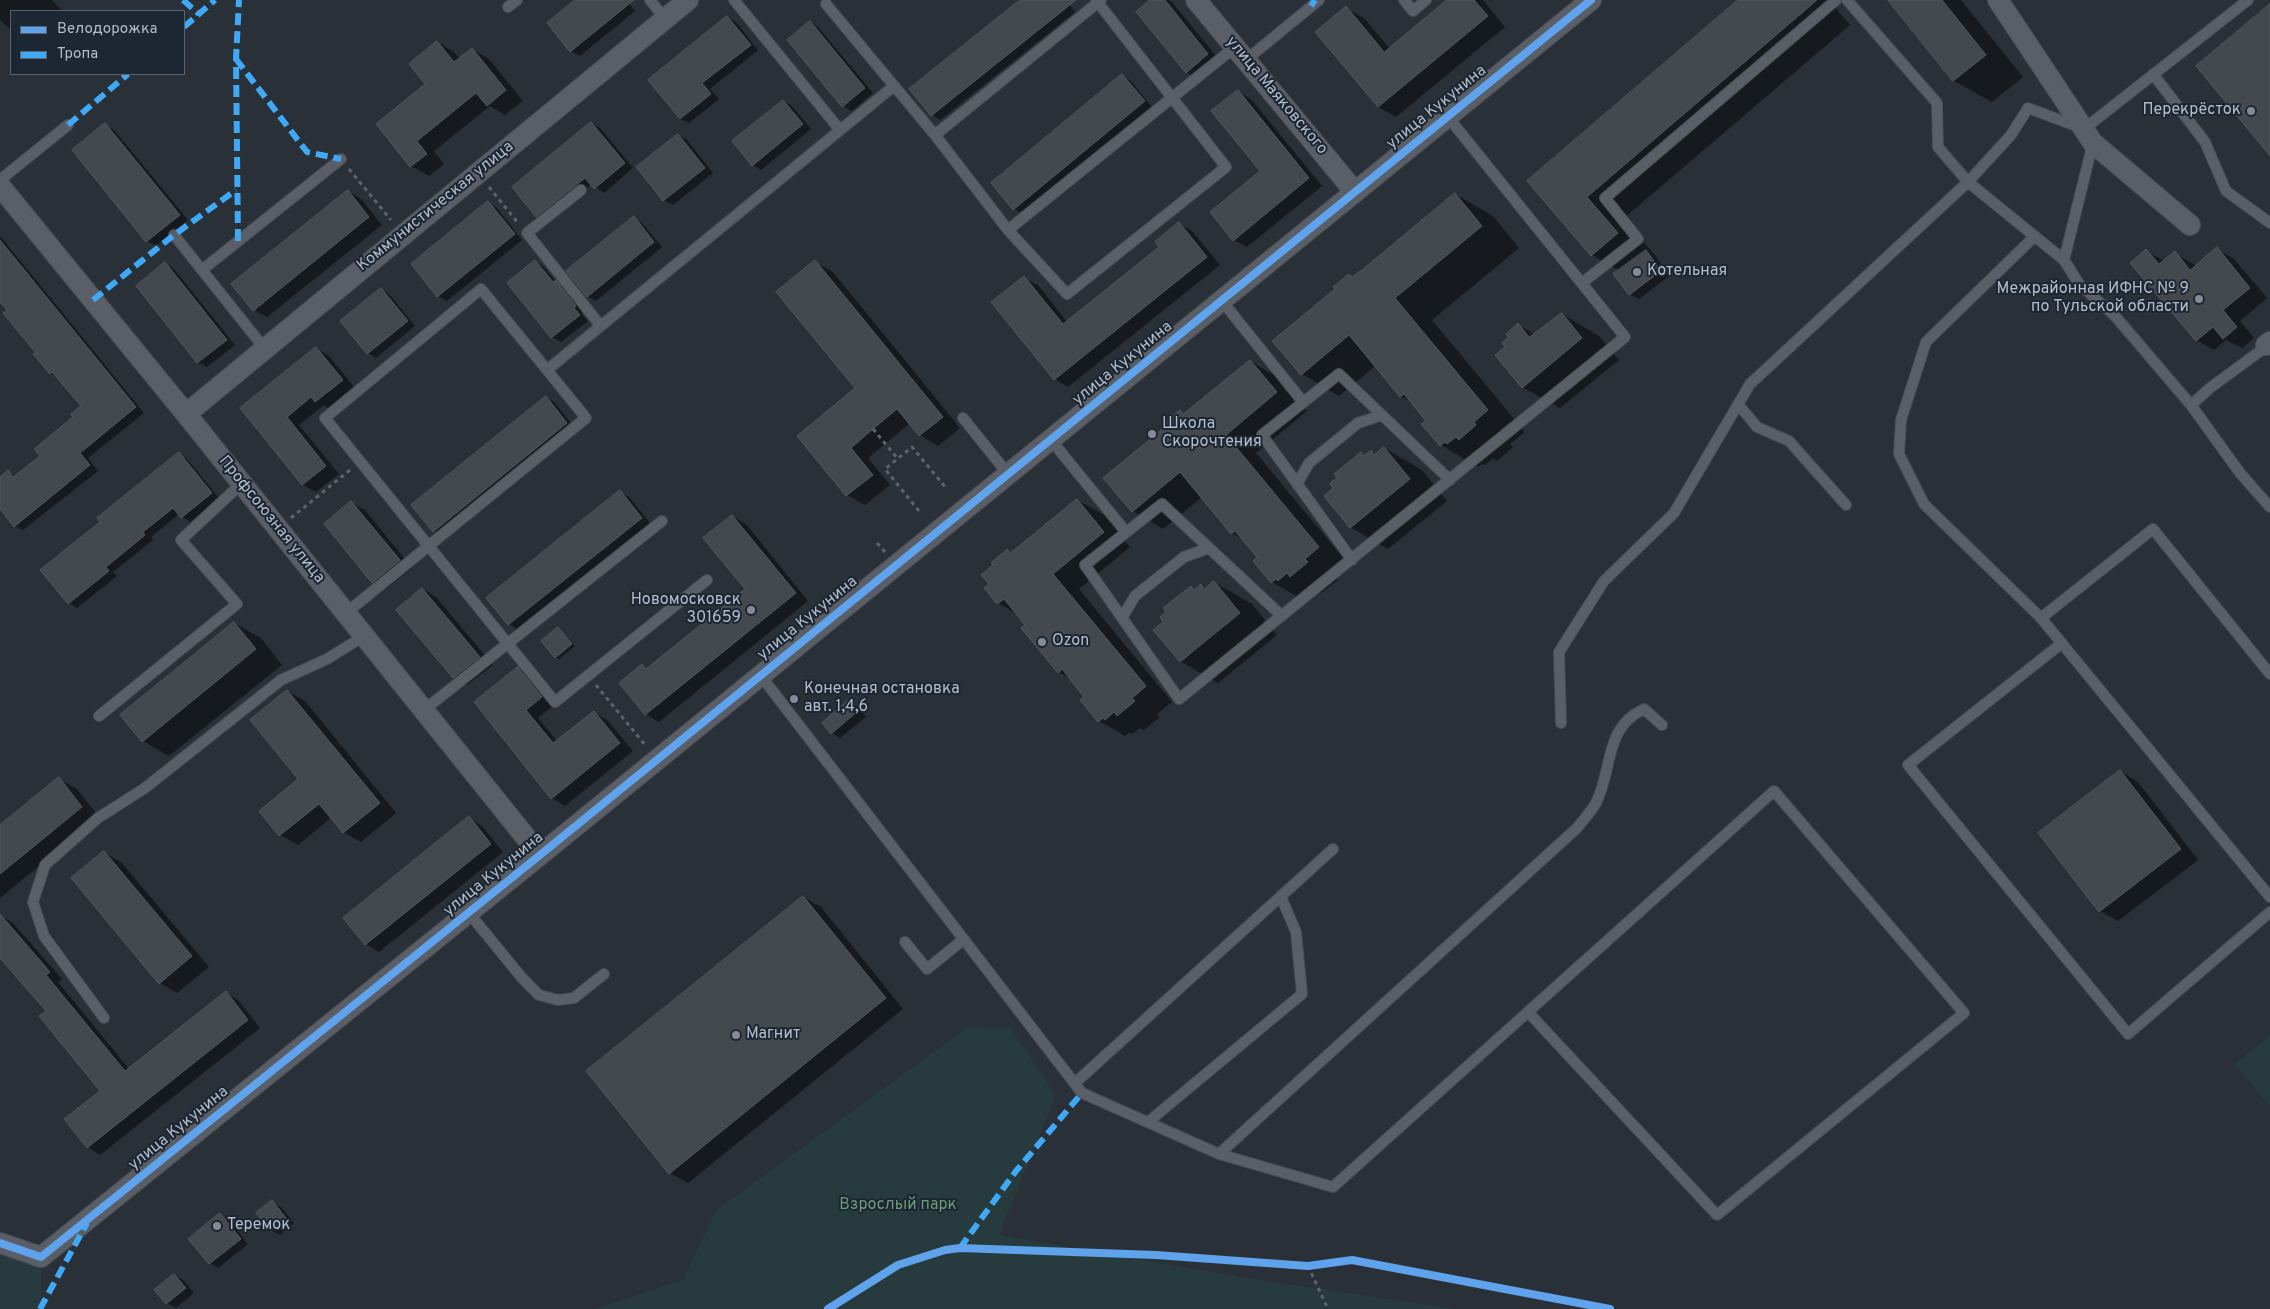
<!DOCTYPE html>
<html>
<head>
<meta charset="utf-8">
<style>
  body { margin:0 }
  #map { position:relative; width:2270px; height:1309px; overflow:hidden; background:#2a3038; font-family:Overpass,sans-serif }
  canvas { display:block }
  .legend { position:absolute; left:10px; top:10px; width:175px; height:65px; box-sizing:border-box; background:#1d2633; border:1px solid #59626f; margin:0; padding:6px 9px; list-style:none; font-size:15px; color:#b4bcc9 }
  .legend li { display:flex; align-items:center; gap:10px; height:25px }
  .legend b { width:25px; border:1px solid #59626f }
</style>
</head>
<body>
<div id="map">
<canvas width="2270" height="1309"></canvas>
<ul class="legend">
<li><b style="height:6px;background:#60a3ed"></b>Велодорожка</li>
<li><b style="height:6px;background:#3fa9f5"></b>Тропа</li>
</ul>
</div>
<script>
const c = document.querySelector('canvas').getContext('2d');
c.lineJoin = 'round';
function fill(path, color) { c.fillStyle = color; c.fill(path, 'evenodd'); }
function stroke(path, color, width, dash) { c.strokeStyle = color; c.lineWidth = width; c.lineCap = dash ? 'butt' : 'round'; c.setLineDash(dash || []); c.stroke(path); }
function label(font, color, halo, rows, align = 'center') {
  c.font = font + ' Overpass,sans-serif'; c.lineWidth = 4; c.setLineDash([]); c.textBaseline = 'middle'; c.strokeStyle = halo; c.fillStyle = color; for (const [text, x, y, turn = 0] of rows) {
    c.save(); c.translate(x, y); c.rotate((+turn || 0) * Math.PI / 180); c.textAlign = isNaN(turn) ? turn : align; if (halo) c.strokeText(text, 0, 0); c.fillText(text, 0, 0); c.restore();
  }
}
const green = new Path2D(`
  M968 1027 1010 1028 1056 1095 999 1235 1253 1279 1457 1309H595L684 1279 715 1211Z
  M2270 1035V1107L2235 1064Z
  M0 1243 41 1257V1309H0Z`);
const shadow = new Path2D(`
  M0 0H52L62 11H11V30L0 20Z
  M577 0H626L635 11 580 56 571 51 549 23Z
  M1022 0H1066L1075 12 940 120 932 115Z
  M1152 0H1169L1172 2 1221 62 1200 79 1186 72Z
  M1449 0H1483L1505 27 1396 117 1378 107 1346 8 1364 18 1390 49Z
  M1740 0H1829L1850 25 1623 219 1655 255 1669 276 1639 299 1630 294 1620 271 1592 255 1529 181Z
  M1889 0H1961L2023 77 1992 102 1954 81Z
  M727 17 736 22 758 50 710 89 719 99 689 123 680 119Z
  M810 22 818 27 873 93 852 111 843 106Z
  M438 42 455 53 460 59 472 49 489 59 523 101 505 115 490 106 434 151 444 164 429 176 411 166Z
  M1123 76 1131 81 1152 107 1023 214 1014 209Z
  M1238 91 1251 99 1322 186 1247 247 1234 240 1262 172Z
  M783 101 792 106 811 129 761 170 753 165Z
  M591 123 600 128 633 168 604 193 592 184 546 221 537 216Z
  M105 125 114 130 188 220 156 246 147 241 73 151Z
  M678 135 687 140 713 173 673 205 664 200 638 167Z
  M348 191 361 199 382 225 267 317 254 310Z
  M1455 194 1493 216 1519 248 1432 320 1525 432 1510 444 1513 447 1497 461 1493 458 1485 465 1482 464 1478 467 1441 445 1428 421 1413 403 1401 396 1375 366 1339 396 1302 374 1336 290 1349 275 1354 278Z
  M488 203 497 208 522 240 447 301 438 296Z
  M634 218 642 223 662 247 596 301 587 296Z
  M1179 224 1192 231 1220 265 1068 387 1055 379 1024 278 1038 285 1067 322 1161 247Z
  M0 236 144 413 88 458 98 471 23 530 15 526 0 507V478L8 472 16 476 41 456 82 406 59 378 50 373 0 300Z
  M2217 249 2234 259 2267 298 2240 321 2254 338 2242 348 2226 340 2214 350 2196 340 2146 251 2164 261 2175 253 2196 266Z
  M536 262 544 267 556 282 564 287 584 311 581 313 588 321 561 342 552 337 509 283Z
  M815 262 833 272 960 428 938 446 920 435 910 423 891 439 868 458 890 485 865 505 847 495 799 436 857 388Z
  M165 264 174 269 235 345 207 367 198 362 137 286Z
  M381 289 389 294 415 326 376 358 368 353Z
  M1562 314 1599 336 1619 360 1560 408 1522 387 1518 325 1535 334Z
  M316 348 329 356 355 388 329 409 324 405 299 425 339 474 316 492 303 485 242 409Z
  M1250 361 1281 379 1307 411 1256 453 1349 565 1335 577 1338 580 1321 593 1318 591 1303 600 1272 582 1259 558 1244 540 1232 533 1202 497 1163 529 1133 511 1168 426 1180 412 1185 414Z
  M546 397 554 402 575 428 443 536 434 531 413 505Z
  M1384 448 1422 470 1447 501 1388 549 1350 527 1335 488 1361 454 1365 456 1371 452 1376 455Z
  M179 454 187 459 219 498 190 522 179 514 151 537 153 540 113 572 117 576 77 608 69 603 102 522Z
  M620 492 629 497 650 523 517 629 509 624Z
  M1077 500 1104 515 1130 547 1079 589 1172 702 1157 714 1160 717 1144 730 1140 728 1132 734 1129 733 1125 736 1099 721 1086 697 1071 679 1059 672 1019 615 998 603 990 584 1007 551 1012 554Z
  M351 503 365 510 412 568 386 589 373 582Z
  M732 516 746 524 808 601 659 722 646 714 621 683 643 665 648 669 746 589Z
  M1214 582 1252 604 1277 635 1218 683 1180 661 1165 622 1191 587 1195 590 1201 585 1206 589Z
  M423 589 436 597 493 665 467 685 454 677Z
  M234 623 261 638 282 665 169 756 143 741Z
  M558 629 575 646 559 659 555 657Z
  M518 668 531 676 554 705 538 718 557 741 594 712 607 720 633 751 565 806 552 798 475 702Z
  M287 691 305 701 396 813 361 842 343 832 332 817 298 845 280 835 300 779Z
  M849 702 858 707 866 717 840 738 832 733Z
  M2120 771 2138 782 2198 860 2118 921 2100 911Z
  M59 779 77 789 99 817 0 898V827Z
  M469 818 482 826 503 852 379 952 366 944 345 918Z
  M105 853 122 863 209 967 177 993 160 983Z
  M803 897 821 907 903 1009 688 1183 670 1173 588 1072Z
  M1 916 13 923 62 979 58 982 129 1069 226 993 238 1000 260 1028 100 1155 88 1147 102 1091 47 1011 0 956Z
  M272 1202 281 1207 294 1223 280 1235 271 1230Z
  M220 1215 228 1219 248 1244 218 1268 210 1263Z
  M174 1275 183 1280 194 1293 176 1308 167 1303Z`);
const building = new Path2D(`
  M575 0H634L570 52 547 23Z
  M1020 0H1076L931 116 909 89Z
  M1150 0H1165L1208 54 1186 73 1136 12Z
  M1447 0H1474L1488 16 1378 107 1315 32 1346 6 1384 52Z
  M1738 0H1817L1587 197 1618 233 1591 256 1527 181Z
  M1888 0H1942L1986 55 1953 81Z
  M2270 4V156L2196 66Z
  M727 16 751 45 702 83 711 94 680 119 648 80Z
  M810 21 865 88 842 107 787 40Z
  M437 41 454 62 472 48 506 90 487 106 476 93 417 141 427 154 410 167 376 124 425 84 409 64Z
  M1122 74 1145 101 1013 210 991 183Z
  M1238 90 1309 178 1233 241 1210 212 1260 171 1211 111Z
  M783 100 803 124 752 166 732 141Z
  M591 122 625 163 594 189 585 178 536 217 512 187Z
  M105 123 180 215 146 242 72 150Z
  M678 134 705 168 663 201 636 167Z
  M348 190 369 217 253 311 231 284Z
  M1455 193 1482 226 1395 298 1488 410 1474 422 1476 425 1459 440 1456 437 1447 444 1445 442 1440 446 1421 424 1426 421 1404 394 1400 397 1349 335 1301 375 1272 341 1335 289 1333 287 1349 274 1352 277 1362 270Z
  M488 201 515 234 437 297 411 264Z
  M634 216 654 242 587 297 566 271Z
  M1179 222 1207 257 1054 380 991 302 1024 276 1063 324 1159 247 1155 242Z
  M0 240 136 407 80 453 90 465 14 527 0 509V477L8 470 13 477 40 456 34 449 73 417 71 414 81 406 52 372 50 374 33 354 35 352 3 313 7 310 0 302Z
  M2217 247 2250 288 2223 310 2237 327 2223 339 2213 327 2196 341 2130 263 2146 249 2159 264 2175 251 2190 270Z
  M1646 250 1661 271 1629 295 1613 274Z
  M535 260 553 282 556 280 576 306 574 308 580 315 551 338 507 283Z
  M815 260 943 417 919 436 897 409 873 429 851 448 873 475 846 496 797 436 855 388 776 292Z
  M165 262 227 340 197 363 136 286Z
  M381 288 408 321 367 354 340 321Z
  M1562 313 1582 338 1522 388 1495 355 1505 347 1502 343 1508 337 1506 334 1518 323 1529 337Z
  M316 347 343 380 315 402 311 397 287 417 326 466 302 485 240 408Z
  M1250 360 1277 392 1226 435 1319 547 1305 559 1308 562 1290 577 1287 573 1278 581 1276 579 1271 583 1253 561 1257 557 1235 531 1231 534 1180 472 1132 512 1103 478 1166 426 1164 423 1180 410 1183 414Z
  M546 396 567 423 433 532 411 505Z
  M1384 447 1410 479 1350 528 1324 496 1333 488 1330 483 1337 478 1334 474 1361 452 1364 456 1371 450 1374 455Z
  M179 452 212 493 181 518 173 508 143 532 145 535 106 567 109 571 68 604 40 570 100 522 97 518Z
  M620 490 642 518 508 625 486 598Z
  M1077 499 1104 532 1053 574 1146 686 1132 698 1135 701 1117 716 1114 712 1105 720 1103 718 1098 722 1080 700 1084 697 1062 669 1058 673 1021 628 1025 625 1004 599 997 604 984 588 989 584 981 575 993 565 991 563 1007 549 1010 553Z
  M351 501 400 560 372 583 324 524Z
  M732 515 796 593 645 715 619 683 642 664 646 669 745 589 703 538Z
  M1214 581 1240 613 1180 662 1153 630 1163 622 1160 617 1166 612 1163 608 1191 586 1194 590 1201 584 1204 589Z
  M422 588 480 657 453 678 396 610Z
  M234 622 256 649 142 742 120 715Z
  M558 627 572 644 555 658 541 641Z
  M518 667 542 697 526 710 553 743 594 711 620 743 551 799 474 702Z
  M287 690 380 803 343 833 319 804 279 836 259 811 298 779 250 720Z
  M849 700 858 711 831 734 822 723Z
  M2120 770 2181 849 2099 912 2038 833Z
  M59 777 82 807 0 874V825Z
  M469 816 491 844 365 945 343 918Z
  M104 851 192 956 159 984 71 878Z
  M803 896 886 998 669 1174 586 1071Z
  M0 914 50 972 46 975 125 1071 226 991 248 1020 87 1148 64 1119 100 1091 39 1016 46 1011 0 958Z
  M272 1200 286 1218 271 1231 256 1213Z
  M220 1213 241 1239 209 1264 188 1239Z
  M174 1274 186 1288 166 1304 154 1290Z`);
const path = new Path2D(`
  M349 169 391 220
  M489 187 518 223
  M873 429 898 459
  M919 511 885 469 912 447 946 488
  M291 518 350 470
  M877 543 885 552
  M596 685 646 746
  M1308 1266 1328 1309`);
const lane = new Path2D(`
  M650 0 665 19
  M734 0 840 130
  M1404 0 1413 11 1426 0
  M1847 0 1937 103 1938 147 1968 182 2011 135 2028 108 2084 129 2248 0
  M826 4 935 135 1008 230 1067 294 1226 167 1096 0
  M508 7 517 0
  M1246 60 1319 0
  M2153 74 2205 142 2226 191 2270 223
  M935 135 1101 0
  M0 180 68 125
  M581 190 527 233 600 325
  M1008 230 1235 47
  M174 235 265 349
  M2035 236 1926 342 1901 420 1899 454 1924 504 2041 618 2270 897
  M2064 260 2079 284 2115 316 2191 405 2210 388 2267 346
  M202 270 341 159
  M1582 283 1638 239 1605 198 1836 0
  M1222 301 1303 402
  M547 370 481 289 325 418 555 702 707 580
  M1738 404 1757 427 1789 441 1846 505
  M2191 405 2240 473 2270 507
  M963 418 1008 474
  M1051 440 1126 532
  M1297 484 1309 463 1358 423 1382 415
  M1352 560 1262 435 1339 374 1450 480
  M346 613 586 418 547 370 894 86
  M1282 616 1162 504 1085 565 1179 699 1625 337 1448 117
  M1122 618 1135 596 1184 557 1209 548
  M2041 618 2153 529 2270 674
  M2062 643 1908 765 2128 1034 2270 912
  M761 676 1082 1093 1219 1154 1333 1187 1774 791 1964 1013 1717 1215 1528 1012
  M424 710 662 521
  M99 716 237 604 181 540 242 483
  M1561 723 1559 652 1604 581 1674 513 1750 384 1968 182 2064 260 2093 143
  M469 913 522 978 539 995 558 1000 574 998 604 974
  M905 942 927 969 964 939
  M104 1018 44 936 33 902 45 865 98 818 145 788 281 680 327 659 364 636
  M1075 1083 1333 849
  M1148 1122 1302 994 1296 932 1281 897
  M1219 1154 1577 828C1583 820 1591 812 1596 803 1613 769 1604 727 1644 709L1662 725`);
const street = new Path2D(`
  M1196 0 1355 192
  M1998 0 2093 143 2190 225
  M0 186 186 414 540 855
  M2266 345 2270 342
  M186 414 688 0
  M0 1243 41 1257 540 855 1591 0`);
const quiet = new Path2D(`
  M183 0 199 14
  M1311 6 1315 0
  M184 27 215 0
  M236 59 307 152 341 159
  M68 125 128 74
  M238 241 236 59 239 0
  M93 300 174 235 236 190
  M960 1248 1016 1171 1082 1093
  M40 1309 87 1223`);
const cycleway = new Path2D(`
  M0 1243 41 1257 540 855 1591 0
  M828 1309 898 1265 945 1250 960 1248 1156 1255 1308 1266 1352 1260 1610 1309`);
const markers = [
  [2251,111,5,"#848b96"],
  [1637,272,5,"#848b96"],
  [2199,299,5,"#848b96"],
  [1152,434,5,"#848b96"],
  [751,610,5,"#848b96"],
  [1042,642,5,"#848b96"],
  [794,699,5,"#848b96"],
  [736,1035,5,"#848b96"],
  [217,1226,5,"#848b96"]
];
const streetNames = [
  ["улица Маяковского",1276,96,50],
  ["улица Кукунина",1437,108,-39],
  ["Коммунистическая улица",436,207,-39],
  ["улица Кукунина",1123,364,-39],
  ["Профсоюзная улица",271,520,51],
  ["улица Кукунина",808,619,-39],
  ["улица Кукунина",494,875,-39],
  ["улица Кукунина",179,1129,-39]
];
const poiNames = [
  ["Перекрёсток",2241,111,"right"],
  ["Котельная",1647,272],
  ["Межрайонная ИФНС № 9",2189,290,"right"],
  ["по Тульской области",2189,308,"right"],
  ["Школа",1162,425],
  ["Скорочтения",1162,443],
  ["Новомосковск",741,601,"right"],
  ["301659",741,619,"right"],
  ["Ozon",1052,642],
  ["Конечная остановка",804,690],
  ["авт. 1,4,6",804,708],
  ["Магнит",746,1035],
  ["Теремок",227,1226]
];
const parkNames = [
  ["Взрослый парк",898,1206]
];
fill(green, '#273a3e');
fill(shadow, '#0007');
fill(building, '#444950');
stroke(building, '#52575f', 1);
stroke(lane, '#484c53', 12);
stroke(street, '#484c53', 22);
stroke(path, '#5d636a', 3, [4, 4]);
stroke(lane, '#5a5e66', 10);
stroke(street, '#5a5e66', 20);
stroke(quiet, '#3fa9f5', 6, [12, 6]);
stroke(cycleway, '#60a3ed', 8);
for (const [x, y, r, color] of markers) { const dot = new Path2D(); dot.arc(x, y, r, 0, 2 * Math.PI); c.fillStyle = color; c.fill(dot); stroke(dot, '#1d2633', 2); }
label('16px', '#b4bcc9', '#1d2633', streetNames);
label('16px', '#b4bcc9', '#1d2633', poiNames, 'left');
label('16px', '#6b9a76', '#1d2633', parkNames);
</script>
</body>
</html>
